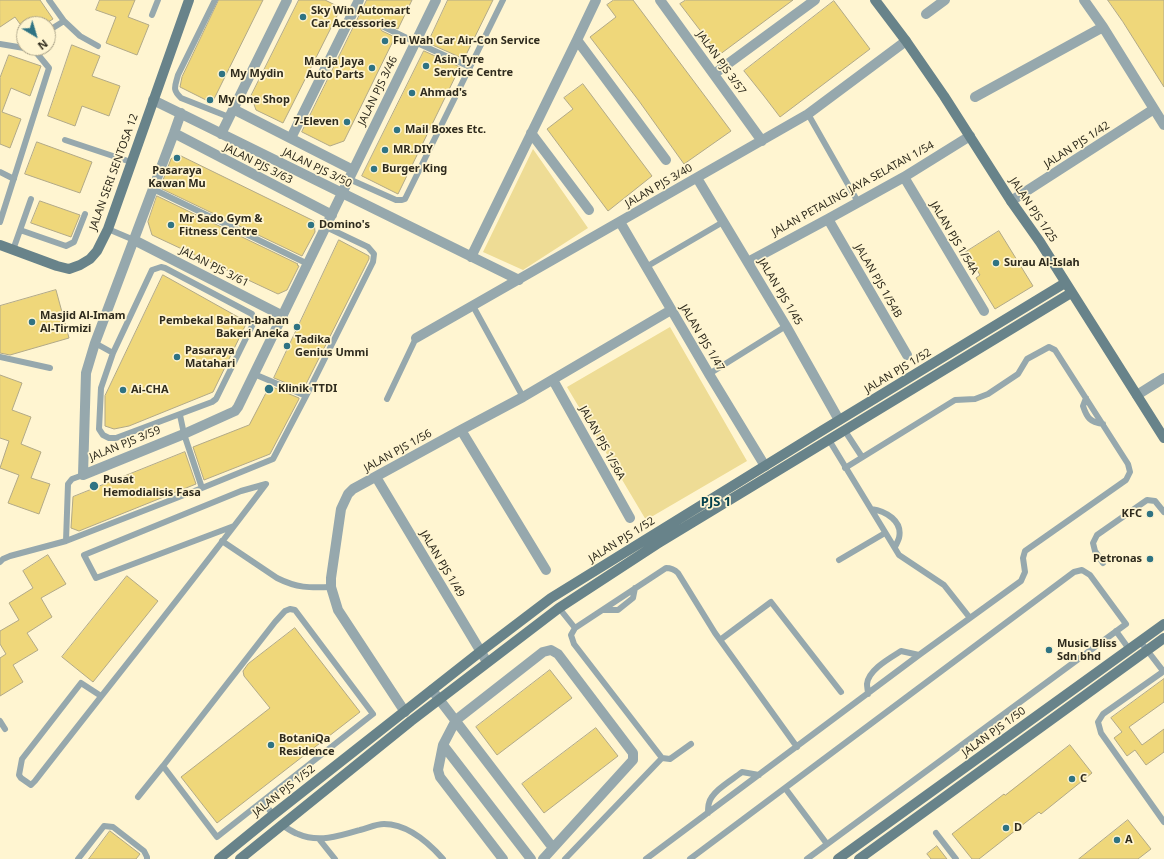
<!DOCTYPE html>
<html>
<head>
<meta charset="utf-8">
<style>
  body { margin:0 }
  #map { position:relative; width:1164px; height:859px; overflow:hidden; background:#fff5d1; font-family:"Noto Sans",sans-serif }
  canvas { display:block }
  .north { position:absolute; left:16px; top:16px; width:40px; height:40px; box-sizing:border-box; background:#fff5d1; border:1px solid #aca489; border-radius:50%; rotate:142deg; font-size:11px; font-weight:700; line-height:16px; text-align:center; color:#2f2b1d }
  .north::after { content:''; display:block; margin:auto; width:14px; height:18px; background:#2f7383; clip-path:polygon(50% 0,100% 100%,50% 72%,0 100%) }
</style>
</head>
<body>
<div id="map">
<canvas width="1164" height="859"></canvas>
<div class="north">N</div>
</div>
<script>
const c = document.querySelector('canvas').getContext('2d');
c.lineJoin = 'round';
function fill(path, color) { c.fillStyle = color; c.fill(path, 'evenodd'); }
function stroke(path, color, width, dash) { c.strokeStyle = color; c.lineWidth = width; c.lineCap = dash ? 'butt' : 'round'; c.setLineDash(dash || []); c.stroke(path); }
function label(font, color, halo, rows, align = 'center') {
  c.font = font + ' "Noto Sans",sans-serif'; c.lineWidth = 3.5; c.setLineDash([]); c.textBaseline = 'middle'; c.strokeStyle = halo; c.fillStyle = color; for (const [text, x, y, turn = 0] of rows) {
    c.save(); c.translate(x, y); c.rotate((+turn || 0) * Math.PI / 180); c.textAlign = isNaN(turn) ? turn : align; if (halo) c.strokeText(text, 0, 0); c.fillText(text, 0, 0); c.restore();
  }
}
const green = new Path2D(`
  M533 149 588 228 523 270 483 252Z
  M670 327 747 461 646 520 567 387Z`);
const building = new Path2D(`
  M0 0H40L53 19 45 24H20L15 17 0 27Z
  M100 0H135L128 17 149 25 137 55 106 43 116 17 96 10Z
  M219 0H263L212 103 180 87 182 77Z
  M299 0H325L341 8 283 123 256 110 251 96Z
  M367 0H412L398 29 386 23H383L380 25V28L382 31 395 37 344 141 330 146 302 132Z
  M448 0H493L464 59 428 43Z
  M614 0H633L731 131 684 164 639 101 590 37 616 17 607 5Z
  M686 0H793L719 55 680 4Z
  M1108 0H1164V87L1123 22Z
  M834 1 870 49 780 117 764 96 744 71Z
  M72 45 100 56 92 76 120 86 109 116 82 106 75 126 48 116Z
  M424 51 460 67 398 194 362 176Z
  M9 55 41 66 30 96 11 88 2 112 21 119 10 148 0 144V78Z
  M583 84 652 176 608 211 547 129 573 109 564 98Z
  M37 142 92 162 80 193 25 174Z
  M179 155 314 221 315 232 302 256 160 188 171 159Z
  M157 196 298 264 297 265 299 266 287 290 278 294 152 235 148 222Z
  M40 201 80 215 71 237 31 223Z
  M999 231 1033 286 995 309 976 278 980 275 966 252Z
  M339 240 369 256V259L303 390 274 378Z
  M163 275 247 322 213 392 129 426 114 429 105 426V396Z
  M56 290 69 338 10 355 0 353V306Z
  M0 375 22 383 12 410 31 417 21 444 41 452 31 478 50 484 39 514 8 503 19 475 0 468 9 441 0 438Z
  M270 386 299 398V399L270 454 204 480 193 447 249 425Z
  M185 452 196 484 79 531 71 528 73 497Z
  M48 555 66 584 41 598 52 617 27 633 38 650 13 665 23 682 0 696V658L6 654 0 644V631L19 620 9 603 33 588 23 571Z
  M127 576 158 601 93 682 62 657Z
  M295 628 360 712 217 823 181 777 270 708 244 676 243 671 248 664Z
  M550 670 572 698 497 755 476 727Z
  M1164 679V702L1129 727 1142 745 1164 729V752L1146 765 1135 750 1127 756 1114 738 1122 732 1111 718Z
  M596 728 618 756 544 813 522 784Z
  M1070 745 1092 773 1041 814 1039 812 979 859H972L952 834 1004 794 1005 795Z
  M1128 820 1151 849 1138 859H1079Z
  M110 831 140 854 136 859H89Z
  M937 846 947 859H931L927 854Z`);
const lane = new Path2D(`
  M49 0 64 21 80 36 98 46
  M215 0 178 75C175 87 172 89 181 98L229 117
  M152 15 158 0
  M384 27 415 42 470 67
  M48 31 64 21
  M0 44 24 48
  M808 114 858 202
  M65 140 131 162
  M0 172 14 179
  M349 179 396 200H402L405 199 503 0
  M153 189 308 264
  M0 222 49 68 35 51 25 48
  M108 229 134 240
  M20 230 66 246 74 242 85 214
  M13 250 31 199
  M161 267 165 268 252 314 254 322 216 399 212 402 116 438H109L103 435 99 429 101 388 113 353 152 270Z
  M646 267 723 222
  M473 306 523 397
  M95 343 113 353
  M0 357 50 368
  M254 374 306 396
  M709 374 786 326
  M1086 398 1083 406C1087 418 1090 422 1103 424
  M387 399 416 338
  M180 415 184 434 202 488
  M845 431 862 457
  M829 440 899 555 944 585 970 618
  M83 475 72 479 68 484 66 541 202 488 273 459 306 396 373 262 374 254 368 247 326 227
  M871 509C886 511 903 521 899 538 898 541 896 545 895 547
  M222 541 277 578C297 588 309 588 331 587
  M839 560 885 533
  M0 562 3 559 10 556 66 541
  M1103 563 1095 551 1093 543 1097 535 1147 500 1155 501 1164 512
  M559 608 575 628
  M290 609 295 610 373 714 217 837 163 766 275 622 285 611Z
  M603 610H618L633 598 635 588
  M1116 631 1129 649
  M720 640 771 602 841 692
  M1140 641 1163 671
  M1164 671 1103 714 1098 722 1101 733 1164 822
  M868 694C868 691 867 687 867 684 868 670 890 658 901 651L919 655
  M101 696 81 683 22 759 19 775 21 778 31 785 35 781C112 682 191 584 266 484L241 491 84 555 96 578 234 526
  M0 721 5 729
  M691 744 670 759 662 758 574 644 571 635 575 628 666 568C671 568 674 569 678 573L715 633 797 747
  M785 788 827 844
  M138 797 163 766
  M263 801 273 815
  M708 813C708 810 708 806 709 803 712 791 732 780 742 772L759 775
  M282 825C287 828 292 832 298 834 318 843 340 836 360 830 368 828 376 824 384 824 408 824 428 842 443 859
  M936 833 956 859
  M319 839 335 859
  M78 859 104 826 113 827 144 851 147 857V859
  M565 859 662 758
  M646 859 919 655 1021 581 1025 572 1023 558 1025 551 1126 480 1130 472 1128 464 1055 350 1049 347 1027 359 1018 374 988 394 975 399 955 400 845 468
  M690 859 1074 572 1082 570 1090 575 1126 624 807 859`);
const street = new Path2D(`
  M660 0 762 141
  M1084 0 1103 27 1164 125
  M926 14 945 0
  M577 40 666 160
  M714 74 815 0
  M975 97 1103 27
  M153 100 519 280
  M233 109 353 170
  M181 113 174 133 95 343 86 373 83 475 184 434 235 411 238 407 436 0
  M174 133 332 215
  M531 133 589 210
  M221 134 287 0
  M291 138 359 0
  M904 177 984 311
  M697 178 786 326 839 420
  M1011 201 1154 109
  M828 219 907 355
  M620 222 709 374 765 466
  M134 240 283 316
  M471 257 577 40 596 0
  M748 262 828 219 904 177 970 136
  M416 338 808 114 906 41
  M553 380 630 518
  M1137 395 1164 378
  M461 430 546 570
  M376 477 487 662
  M432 690 553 848
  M405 712 338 610 331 587V578L341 509 348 494 353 489 461 430 523 397 671 310
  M443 745 531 859
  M503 859 440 777 438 770 443 745 456 720 543 652 551 650 558 654 633 753V760L543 859`);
const secondary = new Path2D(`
  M875 0 906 41 944 96 1011 201 1040 242 1164 438
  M0 245 57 266 69 269 80 265 90 259 97 251 108 229 189 0
  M219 859 273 815 480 652 551 598 823 430 1065 283
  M240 859 411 721 559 608 657 544 1071 293
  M838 859 1164 624
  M859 859 1164 638`);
const markers = [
  [303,17,4,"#2f7383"],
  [385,41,4,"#2f7383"],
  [426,66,4,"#2f7383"],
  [372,68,4,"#2f7383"],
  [222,74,4,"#2f7383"],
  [412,93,4,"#2f7383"],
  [210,100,4,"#2f7383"],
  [347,122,4,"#2f7383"],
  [397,130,4,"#2f7383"],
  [385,150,4,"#2f7383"],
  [177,158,4,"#2f7383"],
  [374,169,4,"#2f7383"],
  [171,225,4,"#2f7383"],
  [311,225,4,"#2f7383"],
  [996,263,4,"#2f7383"],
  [32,322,4,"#2f7383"],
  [297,327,4,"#2f7383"],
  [287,346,4,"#2f7383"],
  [177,357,4,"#2f7383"],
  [269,389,5,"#2f7383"],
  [123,390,4,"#2f7383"],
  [94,486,5,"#2f7383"],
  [1150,514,4,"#2f7383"],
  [1150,559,4,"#2f7383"],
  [1049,650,4,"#2f7383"],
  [271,745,4,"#2f7383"],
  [1072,779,4,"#2f7383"],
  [1006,828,4,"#2f7383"],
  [1117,840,4,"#2f7383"]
];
const poiNames = [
  ["Sky Win Automart",311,11],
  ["Car Accessories",311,24],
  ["Fu Wah Car Air-Con Service",393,41],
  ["Asin Tyre",434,60],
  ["Service Centre",434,73],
  ["Manja Jaya",364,62,"right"],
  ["Auto Parts",364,75,"right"],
  ["My Mydin",230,74],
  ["Ahmad's",420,93],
  ["My One Shop",218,100],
  ["7-Eleven",339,122,"right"],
  ["Mail Boxes Etc.",405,130],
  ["MR.DIY",393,150],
  ["Burger King",382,169],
  ["Pasaraya",177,171,"center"],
  ["Kawan Mu",177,184,"center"],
  ["Mr Sado Gym &",179,219],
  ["Fitness Centre",179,232],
  ["Domino's",319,225],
  ["Surau Al-Islah",1004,263],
  ["Masjid Al-Imam",40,316],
  ["Al-Tirmizi",40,329],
  ["Pembekal Bahan-bahan",289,321,"right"],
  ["Bakeri Aneka",289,334,"right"],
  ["Tadika",295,340],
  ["Genius Ummi",295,353],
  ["Pasaraya",185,351],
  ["Matahari",185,364],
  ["Klinik TTDI",278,389],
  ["Ai-CHA",131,390],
  ["Pusat",103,480],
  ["Hemodialisis Fasa",103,493],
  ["KFC",1142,514,"right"],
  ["Petronas",1142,559,"right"],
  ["Music Bliss",1057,644],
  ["Sdn bhd",1057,657],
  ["BotaniQa",279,739],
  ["Residence",279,752],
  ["C",1080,779],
  ["D",1014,828],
  ["A",1125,840]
];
const streetNames = [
  ["JALAN PJS 3/57",721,63,54],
  ["JALAN PJS 3/46",378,91,-64],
  ["JALAN PJS 1/42",1077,145,-33],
  ["JALAN PJS 3/63",258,164,27],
  ["JALAN PJS 3/50",317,168,26],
  ["JALAN SERI SENTOSA 12",114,172,-70],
  ["JALAN PJS 3/40",659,186,-30],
  ["JALAN PETALING JAYA SELATAN 1/54",853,189,-29],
  ["JALAN PJS 1/25",1033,210,56],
  ["JALAN PJS 1/54A",954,238,59],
  ["JALAN PJS 3/61",214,267,27],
  ["JALAN PJS 1/54B",878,281,60],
  ["JALAN PJS 1/45",780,292,59],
  ["JALAN PJS 1/47",702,338,59],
  ["JALAN PJS 1/52",898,371,-31],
  ["JALAN PJS 1/56A",602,443,61],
  ["JALAN PJS 3/59",125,444,-22],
  ["JALAN PJS 1/56",398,451,-29],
  ["JALAN PJS 1/52",622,540,-32],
  ["JALAN PJS 1/49",442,564,59],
  ["JALAN PJS 1/50",994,732,-36],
  ["JALAN PJS 1/52",284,791,-38]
];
const quarterNames = [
  ["PJS 1",716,502]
];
fill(green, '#eedc95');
fill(building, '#efd77a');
stroke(building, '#b2a987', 1);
stroke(lane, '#96a8ad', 6);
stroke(street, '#96a8ad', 10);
stroke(secondary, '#68838a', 10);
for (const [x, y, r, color] of markers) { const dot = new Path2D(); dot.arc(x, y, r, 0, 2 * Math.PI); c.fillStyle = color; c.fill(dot); stroke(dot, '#fff5d1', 1.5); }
label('bold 11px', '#2f2b1d', '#fff5d1', poiNames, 'left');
label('11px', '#2f2b1d', '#fff5d1', streetNames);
label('bold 13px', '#05424e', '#fff5d1', quarterNames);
</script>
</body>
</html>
